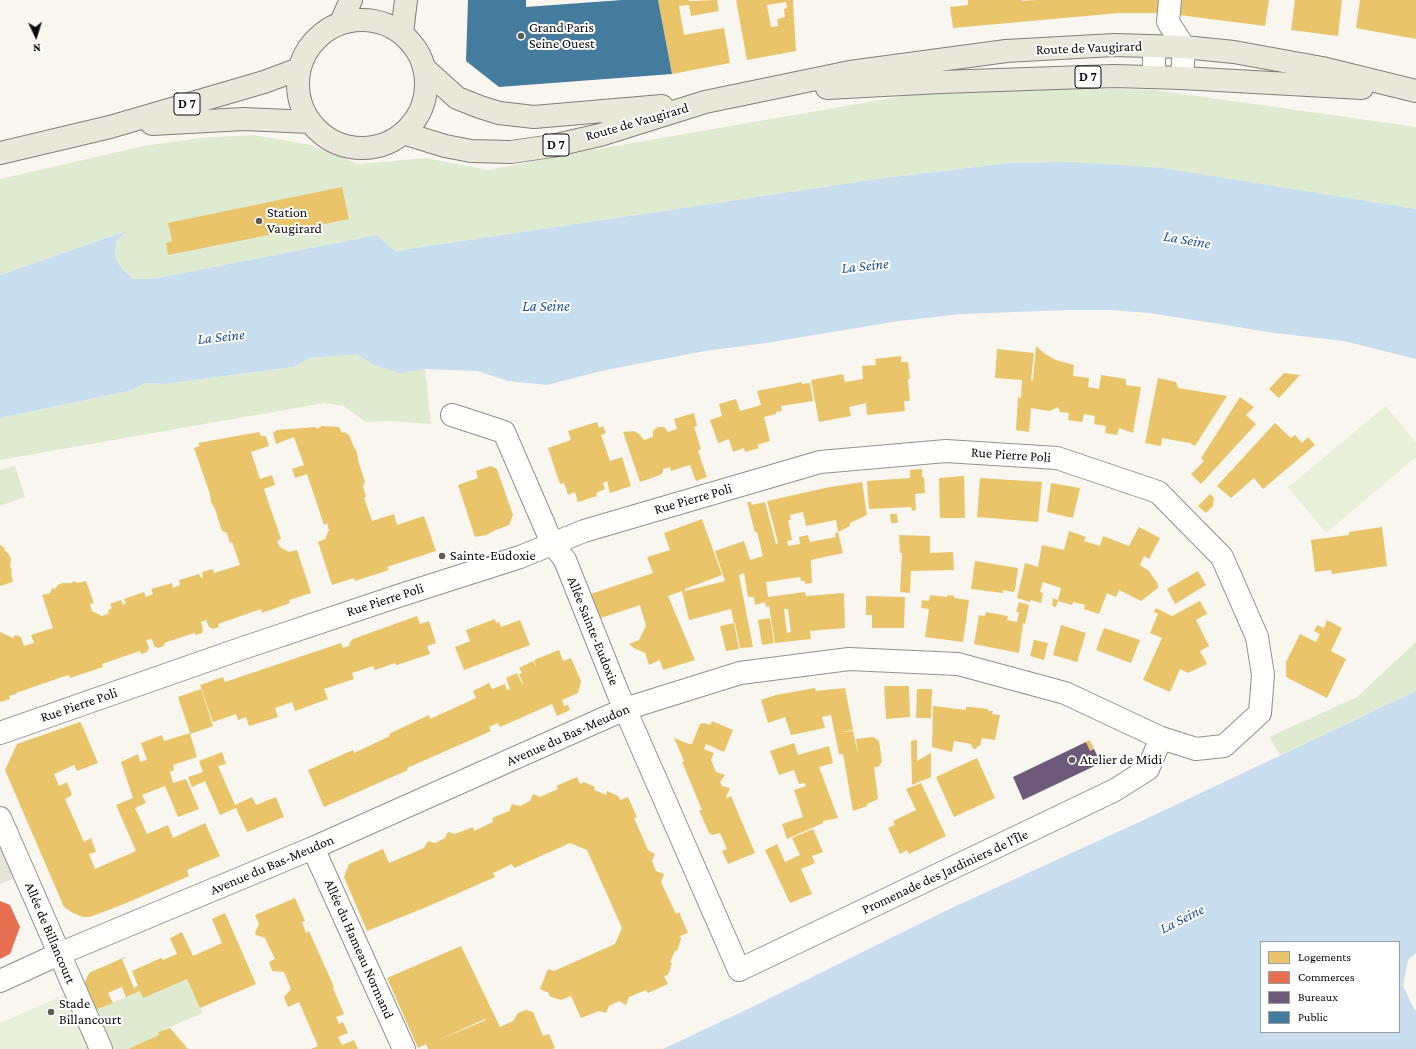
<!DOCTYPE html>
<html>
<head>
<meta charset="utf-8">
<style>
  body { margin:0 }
  #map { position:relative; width:1416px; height:1049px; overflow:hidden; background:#f8f6ee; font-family:"Crimson Pro",serif }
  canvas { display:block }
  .legend { position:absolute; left:1260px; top:941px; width:140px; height:92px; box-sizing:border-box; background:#fff; border:1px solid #9d9d9d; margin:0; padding:5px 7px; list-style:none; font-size:12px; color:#0a0a0a }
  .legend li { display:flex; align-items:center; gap:8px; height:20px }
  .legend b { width:20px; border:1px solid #9d9d9d }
  .north { position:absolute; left:16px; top:16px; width:40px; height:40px; -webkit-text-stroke:3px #fff; paint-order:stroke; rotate:176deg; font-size:11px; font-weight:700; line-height:16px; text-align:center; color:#0a0a0a }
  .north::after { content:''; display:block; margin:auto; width:14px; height:18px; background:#0a0a0a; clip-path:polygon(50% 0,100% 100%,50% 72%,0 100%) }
</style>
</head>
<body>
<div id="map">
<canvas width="1416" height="1049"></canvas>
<ul class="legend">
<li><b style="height:11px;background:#e9c46a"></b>Logements</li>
<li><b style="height:11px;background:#e76f51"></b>Commerces</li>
<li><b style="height:11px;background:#6d597a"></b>Bureaux</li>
<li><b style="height:11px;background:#457b9d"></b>Public</li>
</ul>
<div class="north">N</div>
</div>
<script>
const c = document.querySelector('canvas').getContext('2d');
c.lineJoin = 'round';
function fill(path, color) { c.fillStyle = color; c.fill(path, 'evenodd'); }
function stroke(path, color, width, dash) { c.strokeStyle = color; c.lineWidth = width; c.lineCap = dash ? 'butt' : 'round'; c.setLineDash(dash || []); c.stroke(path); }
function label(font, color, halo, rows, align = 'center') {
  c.font = font + ' "Crimson Pro",serif'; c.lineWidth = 4; c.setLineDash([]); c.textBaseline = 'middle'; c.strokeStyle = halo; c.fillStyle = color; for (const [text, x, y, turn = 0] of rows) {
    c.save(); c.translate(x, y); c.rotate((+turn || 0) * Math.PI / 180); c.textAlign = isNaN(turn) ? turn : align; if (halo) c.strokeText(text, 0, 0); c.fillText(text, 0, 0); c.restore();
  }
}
const green = new Path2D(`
  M1048 87 1154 90 1416 127V209L1307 192 1009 163 877 179 395 251 377 235 152 279H135L122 269 115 257 116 242 125 231 0 275V179L144 146 199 138 254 135 311 145 358 164 426 158 488 170 581 152 903 96Z
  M349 354H357L409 372 416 370 425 369 431 424 391 421 366 422 343 406 324 403 0 460V418L133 390 145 383 164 384 293 367 310 358Z
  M15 466 25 497 0 506V470Z
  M1416 642V691L1280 755 1269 737 1357 697Z
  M187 979 203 1013 158 1032 159 1035 128 1049H114L95 1010 140 991Z`);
const pitch = new Path2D(`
  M1386 406 1416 443V457L1326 533 1288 487Z
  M69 993 94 1049H0V1023Z`);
const plaza = new Path2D(`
  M0 818 24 874 0 884Z`);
const water = new Path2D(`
  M1073 162 1162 168 1416 209V359L1344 341 1275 333 1150 313 1110 310H1069L961 314 899 321 766 343 705 351 601 371 547 385 508 381 478 371 425 369 400 373 374 365 357 354 310 358 293 367 164 384 145 383 133 390 0 418V275L126 231 116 242 115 257 122 269 134 279H152L377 235 395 251 877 179 1009 163Z
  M1416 691V953L1408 960 1403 986 1414 1009 1416 1011V1049H663L750 1008 943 912 1148 818ZM1261 942H1399V1032H1261Z`);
const homes = new Path2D(`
  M658 0H688L689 1 717 0 719 11 691 16 689 5 679 6 684 35 724 28 730 63 672 74Z
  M736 0H793L796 51 747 60ZM786 2 787 8 784 9 785 17 777 19 778 26 771 27 767 5Z
  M968 0H1022V1L1036 0H1159L1158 13H1119L953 28 950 7 968 5Z
  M1181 0H1269L1265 26 1179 15Z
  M1295 0H1342L1338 36 1291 30Z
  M1360 0H1416V39L1356 28Z
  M342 187 349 219 168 255 166 243 172 241 168 223Z
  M1036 346 1045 354 1056 360 1074 365 1073 376 1089 378 1088 387 1099 389 1101 375 1126 379V385L1141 387 1133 433 1119 428 1117 435 1105 433 1106 426 1094 424 1095 416 1084 414 1082 422 1068 420 1069 413 1060 412 1058 407 1050 411 1031 408 1029 432 1016 430 1018 397 1021 398 1022 380 995 378 997 349 1034 353 1031 380H1033Z
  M901 356V362H908L910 379H908L910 401H904L905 411 867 415 866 403 849 407 851 416 819 422 811 380 843 374 845 382 863 379 862 366 876 365 875 359Z
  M1284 373 1300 375 1279 398 1269 389Z
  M1158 378 1176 382 1178 388 1227 396 1195 446 1190 443 1162 438 1161 446 1145 443Z
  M802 382V384L810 383 813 401 781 406 782 411 776 412V414L764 417 770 441 757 445 759 448 745 452 744 448 733 452 729 439 718 443 710 420 722 416 719 404 736 399 740 411 761 405 757 391Z
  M1240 397 1254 407 1246 415 1256 424 1201 484 1191 474 1204 461 1201 458Z
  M694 413 697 426 694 427 701 449 698 451 707 477 696 481 690 465 671 471 670 467 663 469V472L660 475 640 482 623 432 634 431 639 434 644 440 653 437V431L658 427H664L668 432 677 429 674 419Z
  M597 422 599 428 603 426 606 433 601 435 610 461 622 457 631 486 610 493 607 481 603 483 605 489 596 493 597 496 578 502 575 492 568 495 564 483 560 484 548 448 571 440 568 431Z
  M1275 423 1291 438 1295 435 1302 443 1308 437 1315 445 1263 489 1254 478 1231 498 1217 486Z
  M322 426 339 427 342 433 344 432 349 435 353 445 357 452 358 460 365 482 363 486 366 497 364 498 372 521 394 514 397 525 424 516 436 551 387 567 389 570 355 581 354 578 332 585 318 542 325 539 329 530 327 523 324 525 307 474 295 478 292 469 304 465 294 437 276 444 273 433 277 430 316 427 317 429Z
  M259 432 261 436H266L269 446 251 452 260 479 272 475 275 485 264 489 281 539 277 541 280 547 289 552 297 550 311 593 289 600 290 603 262 613 261 609 218 624 219 627 213 629 209 627 206 620 201 622 203 630 202 633 196 635 194 633 164 643 165 645 158 648 154 646 152 639 146 640 149 648 147 652 141 654 140 651 125 656 102 664 103 667 70 678 69 675 62 677 16 693V694L9 696 10 699 0 702V632L13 638 15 635 21 637 24 646 34 643 31 635 53 628 42 595 50 593 52 588 55 589 58 585 62 583H72L73 581 78 583 86 581 94 603 90 604 92 611 102 616 109 613 108 610 112 608 110 604 121 600 123 605 126 603 124 599 144 592 146 597 153 594 151 589 172 583 173 588 180 585 179 580 199 574 201 578 203 577 202 572 213 569 214 573 240 565 232 542 230 543 227 533 222 531 215 509 211 502 210 494 194 448 200 446 198 443Z
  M491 466 497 469 513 515 509 525 496 530 486 535 475 537 458 485 478 478 476 471Z
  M922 469V477H924L925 493 915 494 916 510 912 511 911 507 869 509 867 481 910 478V470Z
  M964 476 965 518H940L939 478Z
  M980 478 1042 482 1038 522 977 517Z
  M862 482 867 515 850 523V526L838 532 836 520 806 526 803 512 790 515 791 520H788L792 540 787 541 788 546 800 544 799 537 808 535 810 542 836 537 835 533 838 532 843 553 811 560 812 583 805 584V581H801L800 577 766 582 768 597 805 592 806 596 844 593 845 628 810 631 811 639 775 643 769 606 766 607 765 602 755 605 754 597H748L744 573 739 575 753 647 740 648 735 623H734L739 649 726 651 720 626 734 623 731 609 689 620 682 591 668 596 695 660 663 670 660 660 649 665 645 653 634 648 629 644 639 640 646 626 640 605 601 618 591 594 653 573 647 557 670 550 664 533 702 519 722 575 685 589V591L725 581 715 551 744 541 750 560 763 556 757 532H755L747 502H751L752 505 765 502 776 544 778 543 767 501 830 487ZM784 609H788L791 632 787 633Z
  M1051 483 1080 488 1073 518 1047 512Z
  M1210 494 1214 498 1213 506 1206 513 1198 506Z
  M890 514H897L898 523H891Z
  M1139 527 1160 538 1149 559 1144 556 1140 565 1149 571 1158 584 1157 585 1159 587 1141 601 1119 590 1116 597 1107 593 1099 614 1084 609 1085 605 1073 602 1072 605 1058 601 1056 607 1052 606 1053 598 1058 600 1061 588 1043 582 1040 592 1043 593 1041 603 1031 600 1030 602 1017 598 1025 563 1038 567 1042 545 1064 550 1069 531 1086 537 1084 541 1100 546 1103 536 1129 546Z
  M1382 527 1387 566 1332 574 1331 570 1315 572 1311 540 1349 535V532Z
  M899 535 930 536V553L953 552 954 570 911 571 910 593 900 592 902 553H900Z
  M0 545 5 548 4 550 7 552 11 558 10 567 12 569 11 573 13 582 0 586Z
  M975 561 1018 568 1015 590 1013 592 1003 590V593L971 589Z
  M1198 571 1206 585 1175 604 1167 589Z
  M930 595 947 597 948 595 954 596V598L969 600 963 642 925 637 929 609 921 608 922 600 929 601Z
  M866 596 905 597 904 628H872V615H866Z
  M1200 601 1207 614 1196 620 1209 646 1200 651 1207 664 1188 673 1180 669 1170 692 1143 680 1162 638 1150 633 1158 614 1154 612 1156 608 1172 616Z
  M1019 602 1029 605 1025 624 1023 623 1019 653 974 644 979 615 985 616 986 612 1008 616 1007 620 1017 622 1019 612H1016Z
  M417 616 420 624 429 621 436 643 427 646 430 654 400 664 396 665 395 663 375 670 373 666 352 673 354 679 324 689 328 699 295 711 292 702 275 708 278 717 249 726 246 717 238 720 236 714 213 722 200 685 223 677 225 682 341 643 343 648 349 646 350 642 353 639Z
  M770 618 774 643 762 645 758 620Z
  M495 619 496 623 499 622 501 627 520 620 530 645 464 670 455 647 470 641 466 630Z
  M1327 620 1342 628 1331 651 1346 659 1327 698 1286 677V662L1300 634 1316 642 1320 634 1314 631 1317 625 1324 628Z
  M1061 625 1086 633 1077 662 1053 655Z
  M1104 628 1140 640 1131 663 1096 650Z
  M1034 640 1048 643 1044 660 1030 656Z
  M559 650 563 661 571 658 581 681 578 693 562 700 564 706 568 705 570 710 557 716 552 704 500 727 498 723 489 727 491 731 407 768 408 770 324 807 308 770 353 750 354 753 390 736 389 734 429 715 430 719 476 698 473 691 489 683 492 689 505 684 507 690 510 689 506 678 517 673 522 684 523 683 519 674 522 673 519 668 533 661 536 667 534 660Z
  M884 686H909L910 717 886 719Z
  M815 688 816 691 845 688 853 730 840 732 853 731 858 755 856 739 873 737 879 741 882 762 878 767H874L878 799 867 804V806L853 811 843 754H839L831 715 822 717 825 728 791 735 785 717 768 723 761 700 776 695Z
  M201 689 213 726 190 734 197 757 173 765 174 770 170 772 173 783 186 779 199 809 178 817 165 786 142 795 146 803 135 808 147 834 168 825 173 838 205 823 220 856 187 870 189 876 124 904 90 917H83L73 913 64 907 5 770 17 744 80 722 81 723 98 763 77 771 74 765 54 774 59 786 67 782 72 795 65 799 84 842 91 838 96 852 89 854 95 869 136 851 116 805 133 798 121 762 138 754 140 762 147 760 141 743 162 735 164 741 190 733 178 697Z
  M917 689H932L931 718H916Z
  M933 706 966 710V707H970L988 709V711H993L992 714 1000 715 995 740 982 738 980 746H978L976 749H974L972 747 971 744 954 741 952 752 932 747Z
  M712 721 733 730 724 752 706 744 704 749 714 753 711 760 716 772 725 775 720 782 722 786 730 788 726 797 727 798 731 796 755 853 728 864 722 851 727 849 720 833 712 835 709 833 699 810H702L682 762 684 761 674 738 689 744H692L700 724 704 723 710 725Z
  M917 740V761L931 753V777L912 785 911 741Z
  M1090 740 1094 749 1090 751 1086 742Z
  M794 743 798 755 829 746 833 763 819 767 838 818 823 821V823L787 839 782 824 803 817 794 790 806 786 804 783 799 784 794 770 779 775 770 751Z
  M222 752 226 764 218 766 235 805 252 797 256 805 276 797 284 817 247 832 236 808 220 815 205 781 192 787 188 777 203 772 199 761Z
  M977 758 995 798 954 817 936 777Z
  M577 777 580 784 584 782 595 787 594 790 606 795 607 791 618 796 620 800 628 797 637 817 634 818 648 850 655 854 652 861 656 871 664 874 661 882 676 914 679 912 688 933 680 936 681 939 677 951H675L670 962 672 963 668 975 664 976 668 984 648 993 646 990 629 997 626 1005 619 1001 609 1006 606 1013 599 1011 581 1018 571 996 561 1000 549 996V993L540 989 548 969 554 971 615 944 622 928 587 850 570 843 514 868 512 864 493 873 495 877 429 906 367 931 344 877 349 864 383 849 389 863 424 848 428 841 435 843 445 838 448 832 455 834 473 827 474 831 493 822 492 818 509 811 512 804 520 806 530 801 533 794 540 797 558 789 556 786Z
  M921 783 946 836 909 854 907 850 900 854 888 828 895 825 893 821 916 810 906 789Z
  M813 829 823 852 812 856 815 863 801 869 812 894 790 903 765 850 777 844 785 862 800 855 792 838Z
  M295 898 305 921 302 922 306 933 309 931 334 987 333 988 344 1014 336 1017 339 1024 343 1022 348 1033 338 1037 342 1045 354 1040 358 1049H311L318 1046 299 1002 288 1007 284 997 291 989 284 972 272 971 269 962 275 959 265 938 256 935 255 933 259 924 255 915Z
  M225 913 256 984 200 1008 187 979 143 998 140 991 126 997 122 987 108 993 113 1003 95 1010 84 984 89 973 125 957 126 958 122 959 134 988 138 986 132 971 161 958 163 960 177 954 170 938 182 932 193 956 222 943 212 919Z
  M461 946 500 1027 513 1021 518 1013 526 1010 533 1012 543 1036 549 1034 555 1048 552 1049H428L426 1044 418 1048 387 978ZM485 1019 486 1020 479 1023 436 1041Z
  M170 1028 188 1049H128L159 1035 158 1032Z`);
const shops = new Path2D(`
  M0 901 10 905 20 927 10 954 0 959Z`);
const offices = new Path2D(`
  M1086 742 1090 751 1094 749 1101 763 1023 800 1013 777Z`);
const public = new Path2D(`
  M468 0H526V7L622 0H658L672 74 499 87 466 61Z`);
const minor = new Path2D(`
  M1170 0 1168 22 1184 47 1182 78
  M1154 77V47
  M452 415 504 432 552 543 565 560 618 693 739 970 1115 790 1148 769 1161 738
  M0 733 240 649 398 596 520 557 584 531 820 462 946 451 1057 458 1158 492 1222 557 1257 637 1263 675 1260 713 1224 746 1196 749 1161 738 1065 693 958 664 849 659 740 673 625 709 313 848 59 954 0 981
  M0 818 101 1049
  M313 848 404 1049`);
const primary = new Path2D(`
  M298 84a64 64 0 1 1 128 0a64 64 0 1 1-128 0Z
  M341 22 351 0
  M402 33 406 0
  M424 68 457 98 480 107 499 113 534 117 662 106
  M827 88 941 82 1114 76 1182 78 1362 88
  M152 124 244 119 310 122
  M403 133 445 146 471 151 511 152 552 146 600 135 705 102 850 72 1006 51 1114 45 1184 47 1234 52 1322 68 1416 91
  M0 153 110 127 264 82 299 69`);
const markers = [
  [521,36,4,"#5d5d5a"],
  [259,221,4,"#5d5d5a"],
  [442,556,4,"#5d5d5a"],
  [1072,760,4,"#5d5d5a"],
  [51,1012,4,"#5d5d5a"]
];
const shields = [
  [1088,77,26],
  [187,104,26],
  [556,145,26]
];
const shieldNames = [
  ["D 7",1088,77],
  ["D 7",187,104],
  ["D 7",556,145]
];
const poiNames = [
  ["Grand Paris",529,28],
  ["Seine Ouest",529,44],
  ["Station",267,213],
  ["Vaugirard",267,229],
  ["Sainte-Eudoxie",450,556],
  ["Atelier de Midi",1080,760],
  ["Stade",59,1004],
  ["Billancourt",59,1020]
];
const streetNames = [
  ["Route de Vaugirard",1089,48,-2],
  ["Route de Vaugirard",637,122,-16],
  ["Rue Pierre Poli",1011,455,4],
  ["Rue Pierre Poli",693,499,-16],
  ["Rue Pierre Poli",385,600,-18],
  ["Allée Sainte-Eudoxie",593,631,68],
  ["Rue Pierre Poli",79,705,-19],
  ["Avenue du Bas-Meudon",568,735,-24],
  ["Avenue du Bas-Meudon",272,865,-23],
  ["Promenade des Jardiniers de l'Île",945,872,-25],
  ["Allée de Billancourt",50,933,67],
  ["Allée du Hameau Normand",359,949,66]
];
const waterNames = [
  ["La Seine",1187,240,10],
  ["La Seine",865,266,-6],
  ["La Seine",546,306],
  ["La Seine",221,337,-6],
  ["La Seine",1182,919,-27]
];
fill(green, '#dfebd0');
fill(pitch, '#e9f0d9');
fill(plaza, '#e7e5da');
fill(water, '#c8deee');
fill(homes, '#e9c46a');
fill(shops, '#e76f51');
fill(offices, '#6d597a');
fill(public, '#457b9d');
stroke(minor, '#91908d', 24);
stroke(primary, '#7e7e7a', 24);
stroke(minor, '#fefefc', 22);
stroke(primary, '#e9e7d9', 22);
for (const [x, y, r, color] of markers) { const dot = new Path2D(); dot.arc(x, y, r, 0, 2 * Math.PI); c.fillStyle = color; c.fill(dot); stroke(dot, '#fff', 1.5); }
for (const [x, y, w] of shields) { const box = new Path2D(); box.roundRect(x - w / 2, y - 11, w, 22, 3); c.fillStyle = '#fff'; c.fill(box); stroke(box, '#0a0a0a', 1); }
label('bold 13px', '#0a0a0a', null, shieldNames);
label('14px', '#0a0a0a', '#fff', poiNames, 'left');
label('14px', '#0a0a0a', '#fff', streetNames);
label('italic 15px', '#22558d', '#fff', waterNames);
</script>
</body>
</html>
